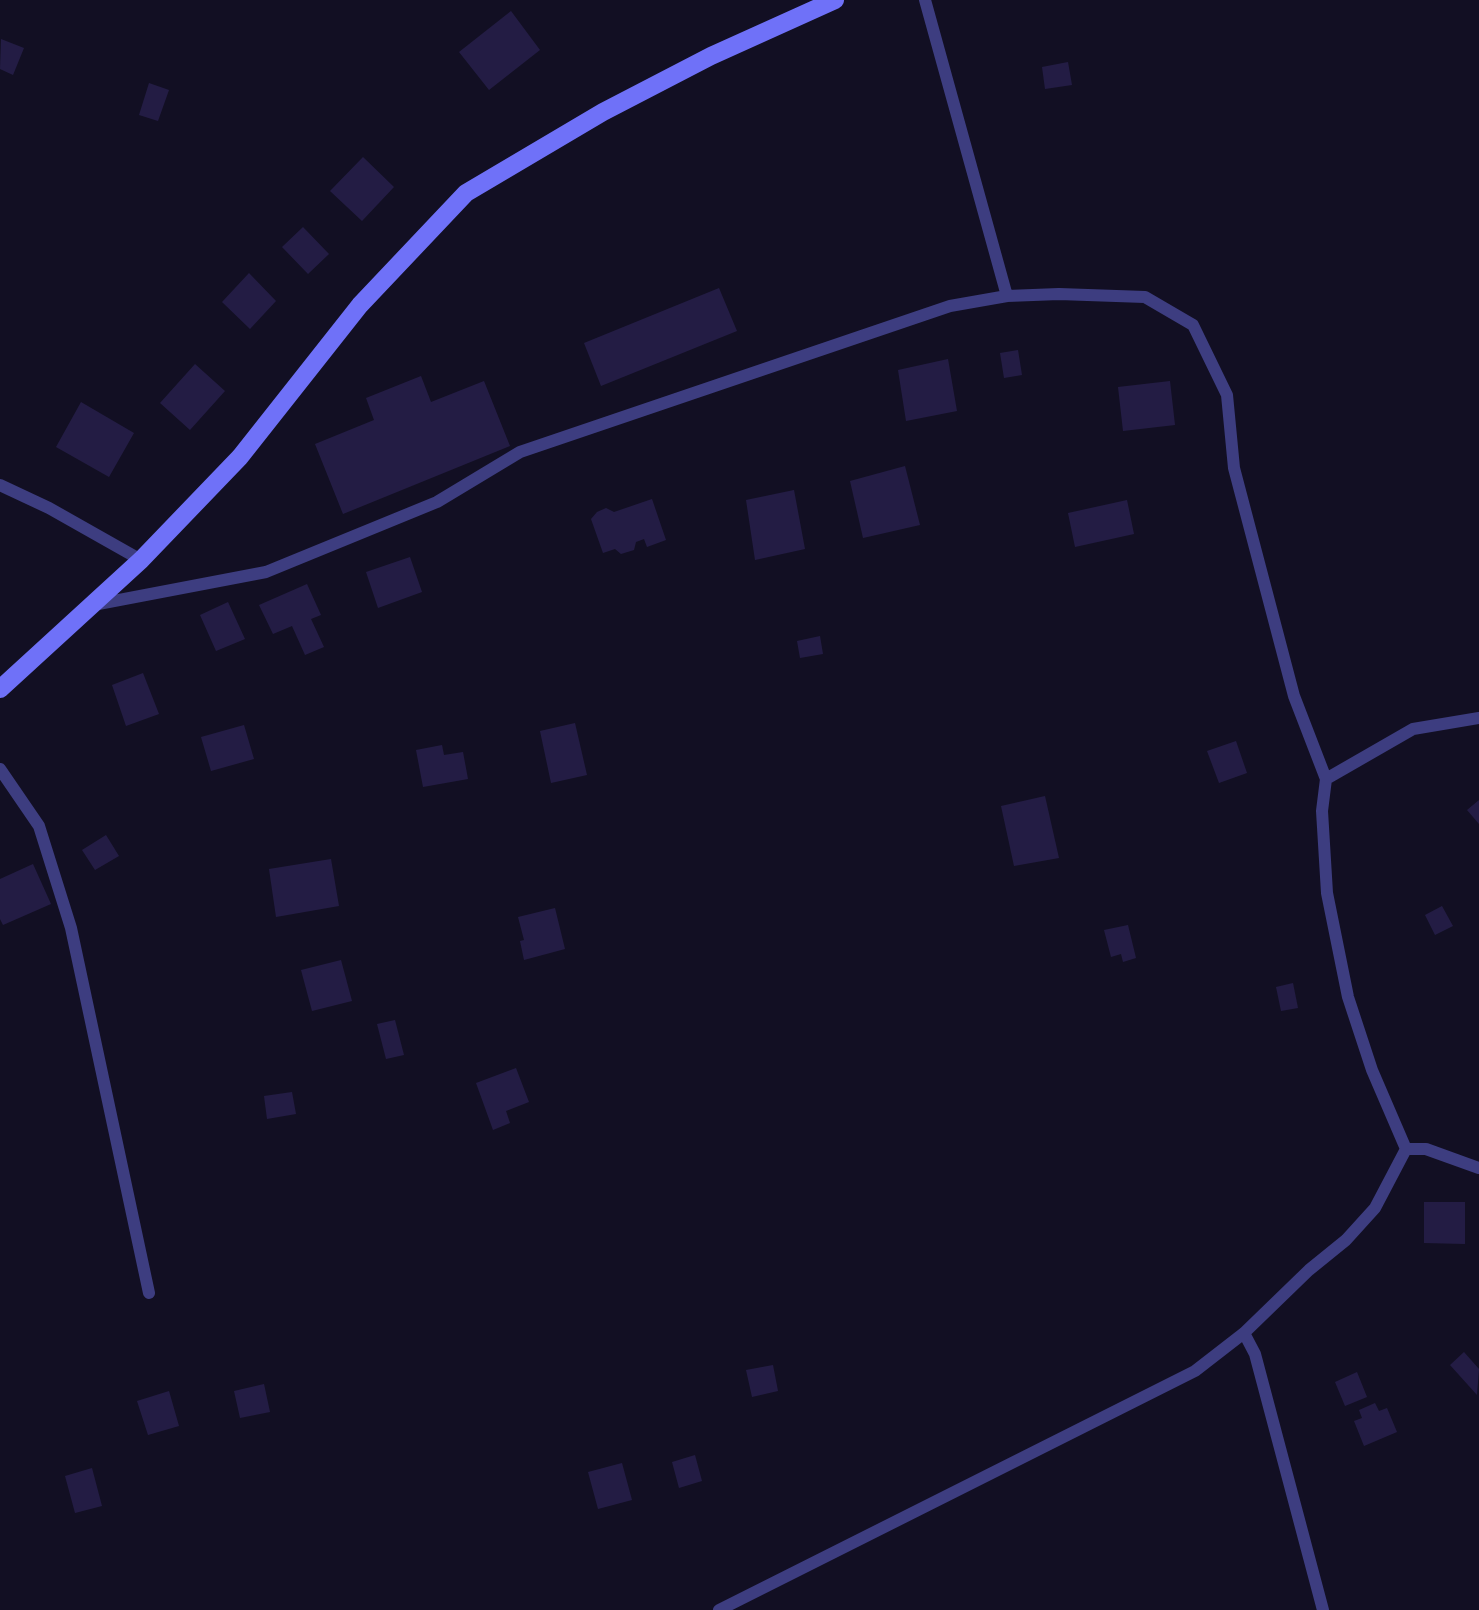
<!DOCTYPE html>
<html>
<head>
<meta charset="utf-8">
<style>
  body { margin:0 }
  canvas { display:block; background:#120f23 }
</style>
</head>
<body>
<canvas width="1479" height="1610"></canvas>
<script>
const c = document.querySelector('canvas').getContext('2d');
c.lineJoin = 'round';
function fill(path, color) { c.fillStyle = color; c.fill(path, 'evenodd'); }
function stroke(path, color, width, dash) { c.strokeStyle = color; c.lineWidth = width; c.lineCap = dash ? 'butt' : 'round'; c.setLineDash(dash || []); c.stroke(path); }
const building = new Path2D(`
  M511 11 540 50 489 90 459 52Z
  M1 39 24 48 13 75 0 69Z
  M1068 62 1072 85 1045 89 1042 67Z
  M149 83 169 90 158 121 139 115Z
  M363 157 394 187 362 221 330 191Z
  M303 227 329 254 308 274 282 247Z
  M249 273 276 301 250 329 222 302Z
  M719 288 737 331 601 386 584 343Z
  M1018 350 1022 375 1004 378 1000 353Z
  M948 359 957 411 906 421 898 370Z
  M195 364 225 391 190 430 160 403Z
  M421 376 431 402 484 381 510 446 343 514 315 444 374 420 366 398Z
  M1170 381 1175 425 1123 431 1118 387Z
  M81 402 134 433 109 477 56 447Z
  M905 466 920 525 863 538 850 481Z
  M794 490 805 549 755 560 746 500Z
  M652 499 666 540 647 547 644 539 636 542 634 550 621 554 615 549 603 553 591 519 597 512 606 508 614 512Z
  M1127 500 1134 534 1075 547 1068 513Z
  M410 557 422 592 378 608 366 572Z
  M307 584 321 615 311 619 324 647 305 655 292 626 273 634 259 605Z
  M228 602 245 639 216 651 200 615Z
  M820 636 823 654 800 658 797 641Z
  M143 673 159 714 126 726 112 685Z
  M575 723 587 775 551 783 540 731Z
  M244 725 254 759 211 771 201 737Z
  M1236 741 1247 773 1219 783 1207 751Z
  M442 745 444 755 463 752 468 779 423 787 416 750Z
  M1045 796 1059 858 1014 866 1001 806Z
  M1479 800V824L1467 810Z
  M106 835 119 856 95 870 82 850Z
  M331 859 339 906 276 917 269 869Z
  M33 864 51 904 3 925 0 919V879Z
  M1442 906 1453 926 1435 935 1425 915Z
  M555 908 565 949 524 960 520 941 524 940 518 917Z
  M1128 925 1136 958 1123 962 1121 954 1111 957 1104 930Z
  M341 960 352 1001 312 1011 301 970Z
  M1293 983 1298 1008 1281 1011 1276 987Z
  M395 1020 404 1055 386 1059 377 1024Z
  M516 1068 529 1102 506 1111 510 1123 493 1130 476 1083Z
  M292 1092 296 1114 267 1119 264 1096Z
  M1424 1202H1465V1244L1424 1243Z
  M1464 1352 1479 1369 1477 1395 1450 1365Z
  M773 1365 778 1391 752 1397 746 1370Z
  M1357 1372 1367 1397 1345 1406 1335 1382Z
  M264 1384 270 1412 240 1418 234 1391Z
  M169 1391 179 1426 148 1435 137 1401Z
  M1375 1403 1379 1411 1387 1408 1397 1432 1364 1446 1354 1421 1362 1418 1359 1410Z
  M695 1455 702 1481 679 1488 672 1462Z
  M622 1463 632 1500 598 1509 588 1472Z
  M92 1468 102 1506 75 1513 65 1476Z`);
const lane = new Path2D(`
  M925 0 1007 296
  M0 485 49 508 141 560
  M93 605 266 572 437 502 520 452 950 306 1007 296 1059 294 1145 297 1193 325 1227 395 1234 468 1294 696 1326 779 1322 811 1327 893 1348 997 1372 1070 1406 1149
  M0 769 39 826 71 928 149 1293
  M1326 779 1413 729 1479 718
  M1244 1333 1255 1354 1323 1610
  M719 1610 1195 1371 1244 1333 1309 1270 1346 1240 1375 1208 1406 1149H1426L1479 1168`);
const secondary = new Path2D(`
  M0 689 141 560 240 457 360 305 466 193 603 112 711 56 835 0`);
fill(building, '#231c44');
stroke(lane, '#3d3d80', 12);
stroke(secondary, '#6f71f8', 18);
</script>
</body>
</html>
